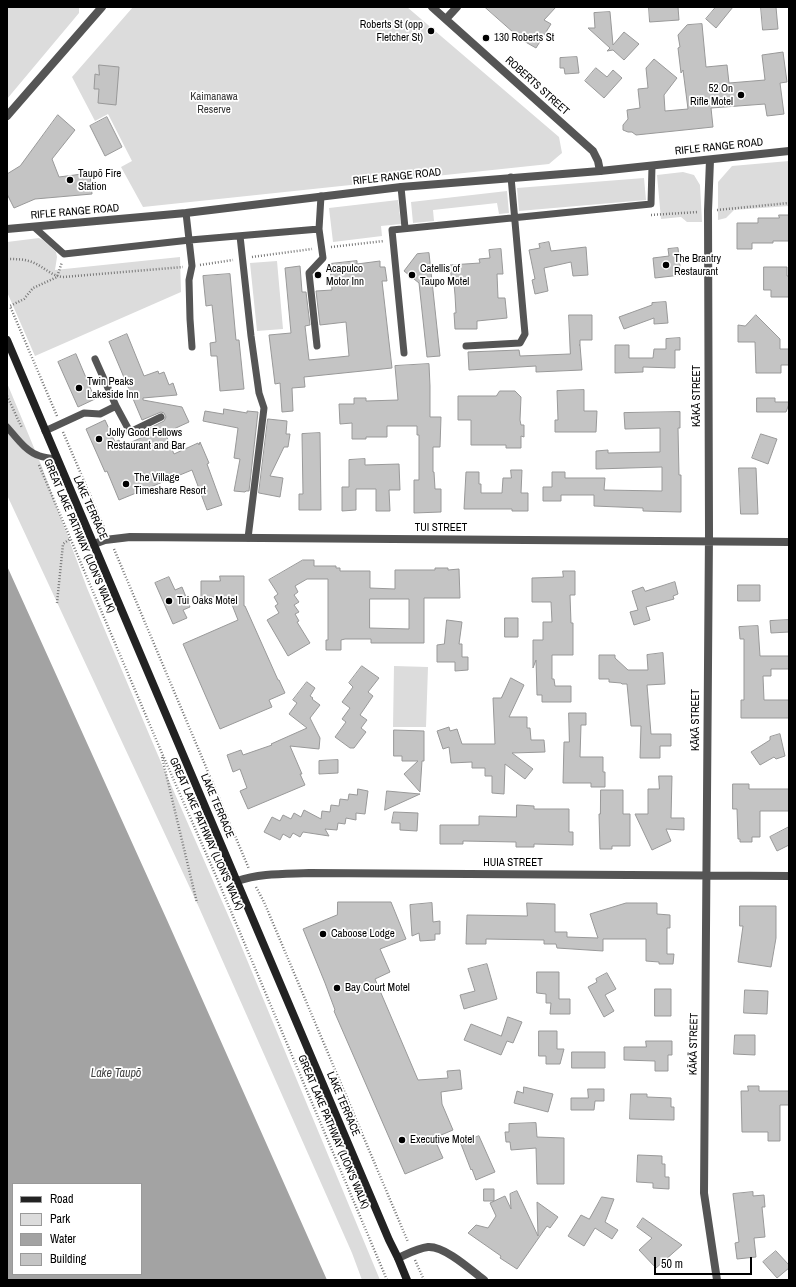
<!DOCTYPE html>
<html>
<head>
<meta charset="utf-8">
<style>
  body { margin:0 }
  #map { position:relative; width:796px; height:1287px; overflow:hidden; background:#fff; font-family:"Archivo Narrow",sans-serif }
  canvas { display:block }
  .frame { position:absolute; inset:0; border:8px solid #000; pointer-events:none }
  .legend { position:absolute; left:12px; top:1183px; width:130px; height:92px; box-sizing:border-box; background:#fff; border:1px solid #999; margin:0; padding:5px 7px; list-style:none; font-size:12px; color:#000 }
  .legend li { display:flex; align-items:center; gap:8px; height:20px }
  .legend b { width:20px; border:1px solid #999 }
  .scale { position:absolute; left:654px; top:1257px; width:98px; height:18px; box-sizing:border-box; border:2px solid #000; border-top:0; padding-left:5px; font-size:12px; line-height:14px; white-space:nowrap; color:#000; -webkit-text-stroke:3px #fff; paint-order:stroke }
</style>
</head>
<body>
<div id="map">
<canvas width="796" height="1287"></canvas>
<div class="frame"></div>
<ul class="legend">
<li><b style="height:5px;background:#222"></b>Road</li>
<li><b style="height:11px;background:#dcdcdc"></b>Park</li>
<li><b style="height:11px;background:#a3a3a3"></b>Water</li>
<li><b style="height:11px;background:#c4c4c4"></b>Building</li>
</ul>
<div class="scale">50 m</div>
</div>
<script>
const c = document.querySelector('canvas').getContext('2d');
c.lineJoin = 'round';
function fill(path, color) { c.fillStyle = color; c.fill(path, 'evenodd'); }
function stroke(path, color, width, dash) { c.strokeStyle = color; c.lineWidth = width; c.lineCap = dash ? 'butt' : 'round'; c.setLineDash(dash || []); c.stroke(path); }
function label(font, color, halo, rows, align = 'center') {
  c.font = font + ' "Archivo Narrow",sans-serif'; c.lineWidth = 3.5; c.setLineDash([]); c.textBaseline = 'middle'; c.strokeStyle = halo; c.fillStyle = color; for (const [text, x, y, turn = 0] of rows) {
    c.save(); c.translate(x, y); c.rotate((+turn || 0) * Math.PI / 180); c.textAlign = isNaN(turn) ? turn : align; if (halo) c.strokeText(text, 0, 0); c.fillText(text, 0, 0); c.restore();
  }
}
const green = new Path2D(`
  M7 7H79V13L7 99Z
  M133 7H407L559 137 562 153 549 164 143 207 121 167 132 161 108 114 95 121 72 77Z
  M789 161V206L734 210 726 218 718 220V182L732 166Z
  M683 172 694 175 700 185 702 222H687L681 217 661 219 657 175Z
  M644 178 646 200 519 211 517 188Z
  M507 191 509 213 499 214 497 203 433 210 434 221 413 223 411 202Z
  M398 200 401 224 381 226 382 236 333 242 329 208Z
  M39 238 43 240 56 252 57 257 55 270 180 257 181 292 35 356 7 292V242Z
  M277 261 283 329 257 331 250 263Z
  M7 383 42 467 87 588 157 753 235 931 380 1280H362L352 1253 197 903 7 495Z
  M394 666 428 667 426 727H393Z`);
const water = new Path2D(`
  M7 566 167 920 327 1280H7ZM13 1184H141V1274H13Z`);
const building = new Path2D(`
  M485 7H556L544 20 551 24 536 48 522 40Z
  M649 7H678L679 20 650 22Z
  M716 7H733L716 28 706 19Z
  M761 7H776L778 29 763 30Z
  M610 12 613 45 624 32 639 44 624 60 613 50 607 51 610 48 588 28H595L594 13Z
  M702 24 706 67 727 65 729 83 765 80 762 55 783 52 787 82 780 83 784 114 767 116 765 104 711 108 713 127 636 135 632 132H628L623 130V125L628 119 627 110 640 108 638 89 648 88 646 68 654 59 677 78 664 95 665 111 688 109 683 70 681 73 678 48 680 47 678 35 687 25Z
  M577 57 579 73 565 74 564 68H560V58Z
  M99 65 119 67 116 105 98 103 99 89H94L95 74 99 75Z
  M596 68 607 77 613 70 622 78 604 98 585 81Z
  M58 115 75 130 52 159 59 177 90 173 92 194 35 199 14 208 7 194V174L20 166Z
  M107 117 122 147 105 156 90 126Z
  M779 215H789V241H773V243H752V249H737V223H758V218H779Z
  M549 242 551 251 586 247 588 275 573 276 571 262 544 268 548 291 535 294 532 280 535 279 529 250 540 248 539 244Z
  M678 248 681 275 655 278 653 258 669 256 668 249Z
  M501 249 503 274H497L498 298H505L507 318 477 321V329H455L454 313H456L455 295 454 284H452L450 265 480 263 479 259 490 258 489 250Z
  M429 253 440 356 427 357 419 283 404 271 417 254Z
  M357 261V264L380 261V267H385L387 281H382L392 368 304 377 305 387 292 388 293 411 282 412 280 383 275 384 269 335 291 333 285 268 300 266 302 292H306L310 325 305 326 309 360 349 356 346 322 320 325 316 291 332 290 330 264Z
  M764 267H787V276H789V297H771V290H764Z
  M230 274 236 340H239L244 389 220 391 217 356H211L210 343 216 342 212 305 206 306 203 276Z
  M666 302 668 323 654 324V318L624 329 619 317 652 305V303Z
  M569 315H592V340H580V345H579H580L582 370 536 372V366L469 370 468 352 519 350 520 356 570 354Z
  M756 315 780 339V349H789V365H781V373H756L755 342H738V325L745 326Z
  M127 334 144 376 158 371 159 374 164 372 169 385 173 383 177 395 143 398V400L182 407 189 422 165 433 174 454 198 443 199 445 200 442 209 463 207 464 222 505 207 510 192 470 119 500 107 471 105 472 86 429 105 420 115 442 119 440 122 446 148 435 146 430 164 421 166 417 164 413 161 412 142 420 109 342Z
  M680 338V350H675V368L643 367V372L615 373V345H629V358H653L654 349H666V339Z
  M76 354 95 399 78 407 58 362Z
  M429 364 430 386V417H441L440 447H433V472H434L435 489H441V512L414 513V480H419V435H417V426H387V437H366V439H352V423L340 424 339 404H354V398H366V401L398 400 395 366Z
  M584 390V411H597L596 432H555V420H558L557 391Z
  M500 391H515L521 397 520 420 521 425H524V437L521 436V448H506V445H471V420H458V396H496Z
  M757 398H775V402H789V404L786 412H757Z
  M224 409 247 413V411L258 412 249 491H246L245 492 234 491 240 459 234 458 238 428 203 421 205 411 223 414Z
  M680 412V428H678L679 475H681V512L643 511V508L594 506V495H561V501H543V487H552V472H565V478H605L604 490 662 491V467L596 469V451L608 450V453L660 452V428L625 429 624 413Z
  M268 419 287 421 286 434H290L288 447H284L270 476 283 478 280 497 259 493Z
  M320 433 321 510H299V494H303L302 434Z
  M761 434 777 439 768 464 752 458Z
  M365 459V465L399 464 400 490H389L390 511H376V489H356V510L342 511V487H349V460Z
  M739 468H756L758 514H741Z
  M511 470H522L521 493H528V511H512V509H464L466 472H479V484H481V493H502L503 478H511Z
  M303 560H314V566H336V568H340V571H370V588L395 589V570H435V568H448V570L459 569 460 598H424V643H371V639H345L341 640V650H326V640H328V579H307L295 586 298 592 294 595 299 602 294 605 299 612 295 614 299 621 297 622 310 643 288 656 267 620 279 613 275 606 278 604 274 597 278 594 269 580ZM370 599H409V629L370 628Z
  M563 571H575V595H570L571 623H573V655H552V679H554L555 686H571V702H542V695H537L536 660 533 668V640H543V622H552L551 602H532V578L563 577Z
  M220 576H244V606H245L278 680H279L285 693 269 700 272 707 220 729 183 644 238 620 229 597H201V581H220Z
  M169 577 175 590 182 587 190 607 183 610 187 618 173 624 155 583Z
  M675 582 678 594 673 596 674 599 646 607 650 620 634 625 630 612 638 610 632 591 643 587 645 591Z
  M738 585H760V601H738Z
  M505 618H518V637H505Z
  M447 620 462 622 459 644H462V657H468V670L455 671V662H437V645L444 644Z
  M789 620V632L771 633 770 621Z
  M758 626 760 656H789V669H771V676H763L764 700H789V718H741V700H744V639H740L739 627Z
  M663 653 665 684 647 685 651 734H671V746H660V758H640L641 726H631L627 684H622L621 683 609 682V679H599V655H615V658L628 670H648L647 655Z
  M362 666 379 678 368 692 373 696 360 715 367 720 361 728 366 732 354 748H350L335 737 346 722 342 719 350 708 342 702 353 687 349 683Z
  M511 678 524 685 509 717H527V728H530L531 740H544L545 752 512 753 533 769 525 779 505 764 504 794 492 793V776H485V768H472V762L451 763 449 747 443 749 437 731 449 727 450 731 457 729 462 744H495L493 698H501Z
  M307 682 315 688 310 696 313 698 312 699 320 705 310 718 320 738 319 749 290 746 302 774H300L305 785 248 809 240 791 247 788 240 769 233 772 227 755 241 750 243 755 272 745 271 744 307 728 289 714 297 703 293 700Z
  M569 713H586V725H581L580 757H603V772H605V787H591V783H563L564 742H569Z
  M394 730 424 731V761H422L420 792 404 774 418 761H402V756H394Z
  M780 734 785 756 776 759 774 757 760 765 751 752 770 740V737Z
  M338 760V773L319 774V761Z
  M659 776H672L671 818H684V830L666 829 671 841 652 850 635 814H648V789H659Z
  M733 784H749V789H789V811H760V837H752V842H740V839H738L737 809H733Z
  M358 789 368 791 365 814 356 813V820L346 818 345 824 338 823 337 830 325 829 329 836 303 832 300 837 293 833 290 838 283 834 280 840 264 832 272 817 280 821 283 815 291 819 294 813 301 817 304 810 321 819 322 811 330 812 331 805 339 806 340 799 348 800 349 794 357 795Z
  M601 790H623V814H630V846H612V849H600L599 814H600Z
  M387 791 420 794 385 810Z
  M517 805 534 806V809H569V832H573V845L534 844V847H516V842L463 841V844H440V825H479V816L516 817Z
  M394 812 418 813 417 831 400 830V823H392Z
  M789 827V845L777 851 770 837Z
  M338 902H391L406 939 380 949 390 972 375 979 418 1080 448 1078 447 1071 460 1070 462 1089 441 1092 442 1104 453 1130 434 1138 443 1158 405 1174 334 1011 335 1010 325 983 303 929 337 915Z
  M432 903 433 922 440 921V934H435V940L420 941 419 933 412 936 410 905Z
  M527 903 555 904V932H567V937L598 938 590 914 626 903H657V914L670 915V928H667V954H674L673 964H659V962L646 961V939H603V951L557 948 556 944H544V940L486 939V944H466L467 915 527 916Z
  M740 906H776V938L771 967 738 962 743 926H740Z
  M487 964 497 999 464 1009 460 995 475 991 468 969Z
  M537 972H559V999H570V1014H550L551 1003H546V994L537 993Z
  M607 973 616 989 605 995 614 1011 604 1017 588 987 597 982 596 979Z
  M655 989H671V1016H655Z
  M745 990 768 991 767 1014 744 1013Z
  M508 1017 522 1022 513 1043 507 1041 501 1055 464 1040 471 1024 501 1036Z
  M539 1031H557V1049H564L560 1064H546V1056H539Z
  M735 1035H755V1055L734 1054Z
  M646 1041H672V1055H668V1071H655V1061L624 1060V1047H646Z
  M572 1052H605V1068H572Z
  M748 1086H759V1091H789V1105H780V1141H768V1132H742L741 1091H748Z
  M524 1087 553 1094 548 1112 514 1103 517 1091 523 1093Z
  M588 1089H604V1101H595L594 1110H571V1098H588Z
  M631 1094H647V1097L671 1098V1107H674V1120L630 1119Z
  M536 1123 537 1137 564 1138V1184H537L536 1148 511 1150 510 1142H506L505 1132H509V1124Z
  M479 1136 495 1172 476 1180 472 1169 471 1170 461 1144Z
  M638 1155 662 1156V1164H665V1177H669V1189L653 1188V1183L637 1182Z
  M484 1189H494V1201H484Z
  M517 1191 538 1236 537 1202 558 1217 550 1228 547 1226 517 1269 500 1258 501 1256 468 1233 476 1225 488 1228 496 1216 490 1203 505 1196 511 1209 510 1194Z
  M753 1192V1196L764 1195 765 1207H762L765 1237 754 1238 756 1257 737 1259 735 1243 739 1242 733 1194Z
  M602 1197 614 1199 605 1222 618 1230 612 1239 595 1228 584 1246 568 1236 581 1215 589 1219Z
  M643 1218 682 1245 656 1268 639 1250 652 1238 637 1227Z
  M776 1251 789 1265V1268L777 1278 763 1262Z`);
const path = new Path2D(`
  M717 210 789 203
  M651 215 698 212
  M331 247 384 241
  M252 257 312 249
  M7 259C16 259 24 259 32 262 43 266 51 276 63 277L183 267
  M200 265 233 260
  M7 396 22 428
  M57 416 10 306 24 299 33 288 57 277 62 262
  M63 432 105 530
  M39 465 161 751 216 876 387 1280
  M114 549 249 869
  M57 603 63 544 70 539
  M162 757 197 903
  M256 887 264 902 408 1242
  M415 1260 424 1280`);
const service = new Path2D(`
  M401 187 405 228
  M186 213 192 266 189 280 190 319 192 347
  M34 227 64 254 190 240 319 229
  M240 236 251 336 259 393 264 408 248 538
  M317 346 309 273 323 258 319 229 321 196
  M466 346 520 343 525 334 511 177
  M404 353 392 230 651 204 652 166
  M95 359 116 406
  M7 427C16 437 26 452 40 456 45 458 51 458 56 459
  M45 431 84 413 100 414 116 406 130 432 161 417`);
const minor = new Path2D(`
  M432 7 593 151 598 161 600 171
  M446 19 457 7
  M7 116 102 7
  M710 160 708 211 709 533 704 1193 717 1280
  M94 544 105 540 130 537 789 542
  M237 881C260 873 285 874 309 873L789 876
  M398 1258C407 1254 418 1248 428 1247 445 1246 471 1270 484 1280`);
const tertiary = new Path2D(`
  M7 229 186 213 401 187 600 171 789 151`);
const secondary = new Path2D(`
  M7 340 389 1240 398 1258 407 1280`);
const markers = [
  [431,31,4,"#000"],
  [486,38,4,"#000"],
  [741,95,4,"#000"],
  [70,180,4,"#000"],
  [666,265,4,"#000"],
  [318,275,4,"#000"],
  [412,275,4,"#000"],
  [79,388,4,"#000"],
  [99,439,4,"#000"],
  [126,484,4,"#000"],
  [169,601,4,"#000"],
  [323,934,4,"#000"],
  [337,988,4,"#000"],
  [402,1140,4,"#000"]
];
const poiNames = [
  ["Roberts St (opp",423,25,"right"],
  ["Fletcher St)",423,38,"right"],
  ["130 Roberts St",494,38],
  ["52 On",733,89,"right"],
  ["Rifle Motel",733,102,"right"],
  ["Taupō Fire",78,174],
  ["Station",78,187],
  ["The Brantry",674,259],
  ["Restaurant",674,272],
  ["Acapulco",326,269],
  ["Motor Inn",326,282],
  ["Catellis of",420,269],
  ["Taupo Motel",420,282],
  ["Twin Peaks",87,382],
  ["Lakeside Inn",87,395],
  ["Jolly Good Fellows",107,433],
  ["Restaurant and Bar",107,446],
  ["The Village",134,478],
  ["Timeshare Resort",134,491],
  ["Tui Oaks Motel",177,601],
  ["Caboose Lodge",331,934],
  ["Bay Court Motel",345,988],
  ["Executive Motel",410,1140]
];
const streetNames = [
  ["ROBERTS STREET",537,86,42],
  ["RIFLE RANGE ROAD",719,147,-6],
  ["RIFLE RANGE ROAD",397,177,-6],
  ["RIFLE RANGE ROAD",75,212,-5],
  ["KĀKĀ STREET",697,396,-90],
  ["LAKE TERRACE",90,508,66],
  ["TUI STREET",441,528],
  ["GREAT LAKE PATHWAY (LION'S WALK)",79,536,67],
  ["KĀKĀ STREET",696,720,-90],
  ["LAKE TERRACE",217,806,67],
  ["GREAT LAKE PATHWAY (LION'S WALK)",206,834,66],
  ["HUIA STREET",513,863],
  ["KĀKĀ STREET",694,1044,-89],
  ["LAKE TERRACE",343,1104,67],
  ["GREAT LAKE PATHWAY (LION'S WALK)",333,1132,67]
];
const parkNames = [
  ["Kaimanawa",214,97],
  ["Reserve",214,110]
];
const waterNames = [
  ["Lake Taupō",116,1074]
];
fill(green, '#dcdcdc');
fill(water, '#a3a3a3');
fill(building, '#c4c4c4');
stroke(building, '#999', 1);
stroke(path, '#777', 2.5, [1, 2]);
stroke(service, '#555', 7);
stroke(minor, '#555', 8);
stroke(tertiary, '#555', 8);
stroke(secondary, '#222', 8);
for (const [x, y, r, color] of markers) { const dot = new Path2D(); dot.arc(x, y, r, 0, 2 * Math.PI); c.fillStyle = color; c.fill(dot); stroke(dot, '#fff', 1.5); }
label('11px', '#000', '#fff', poiNames, 'left');
label('11px', '#000', '#fff', streetNames);
label('11px', '#333', '#fff', parkNames);
label('italic 12px', '#444', '#fff', waterNames);
</script>
</body>
</html>
